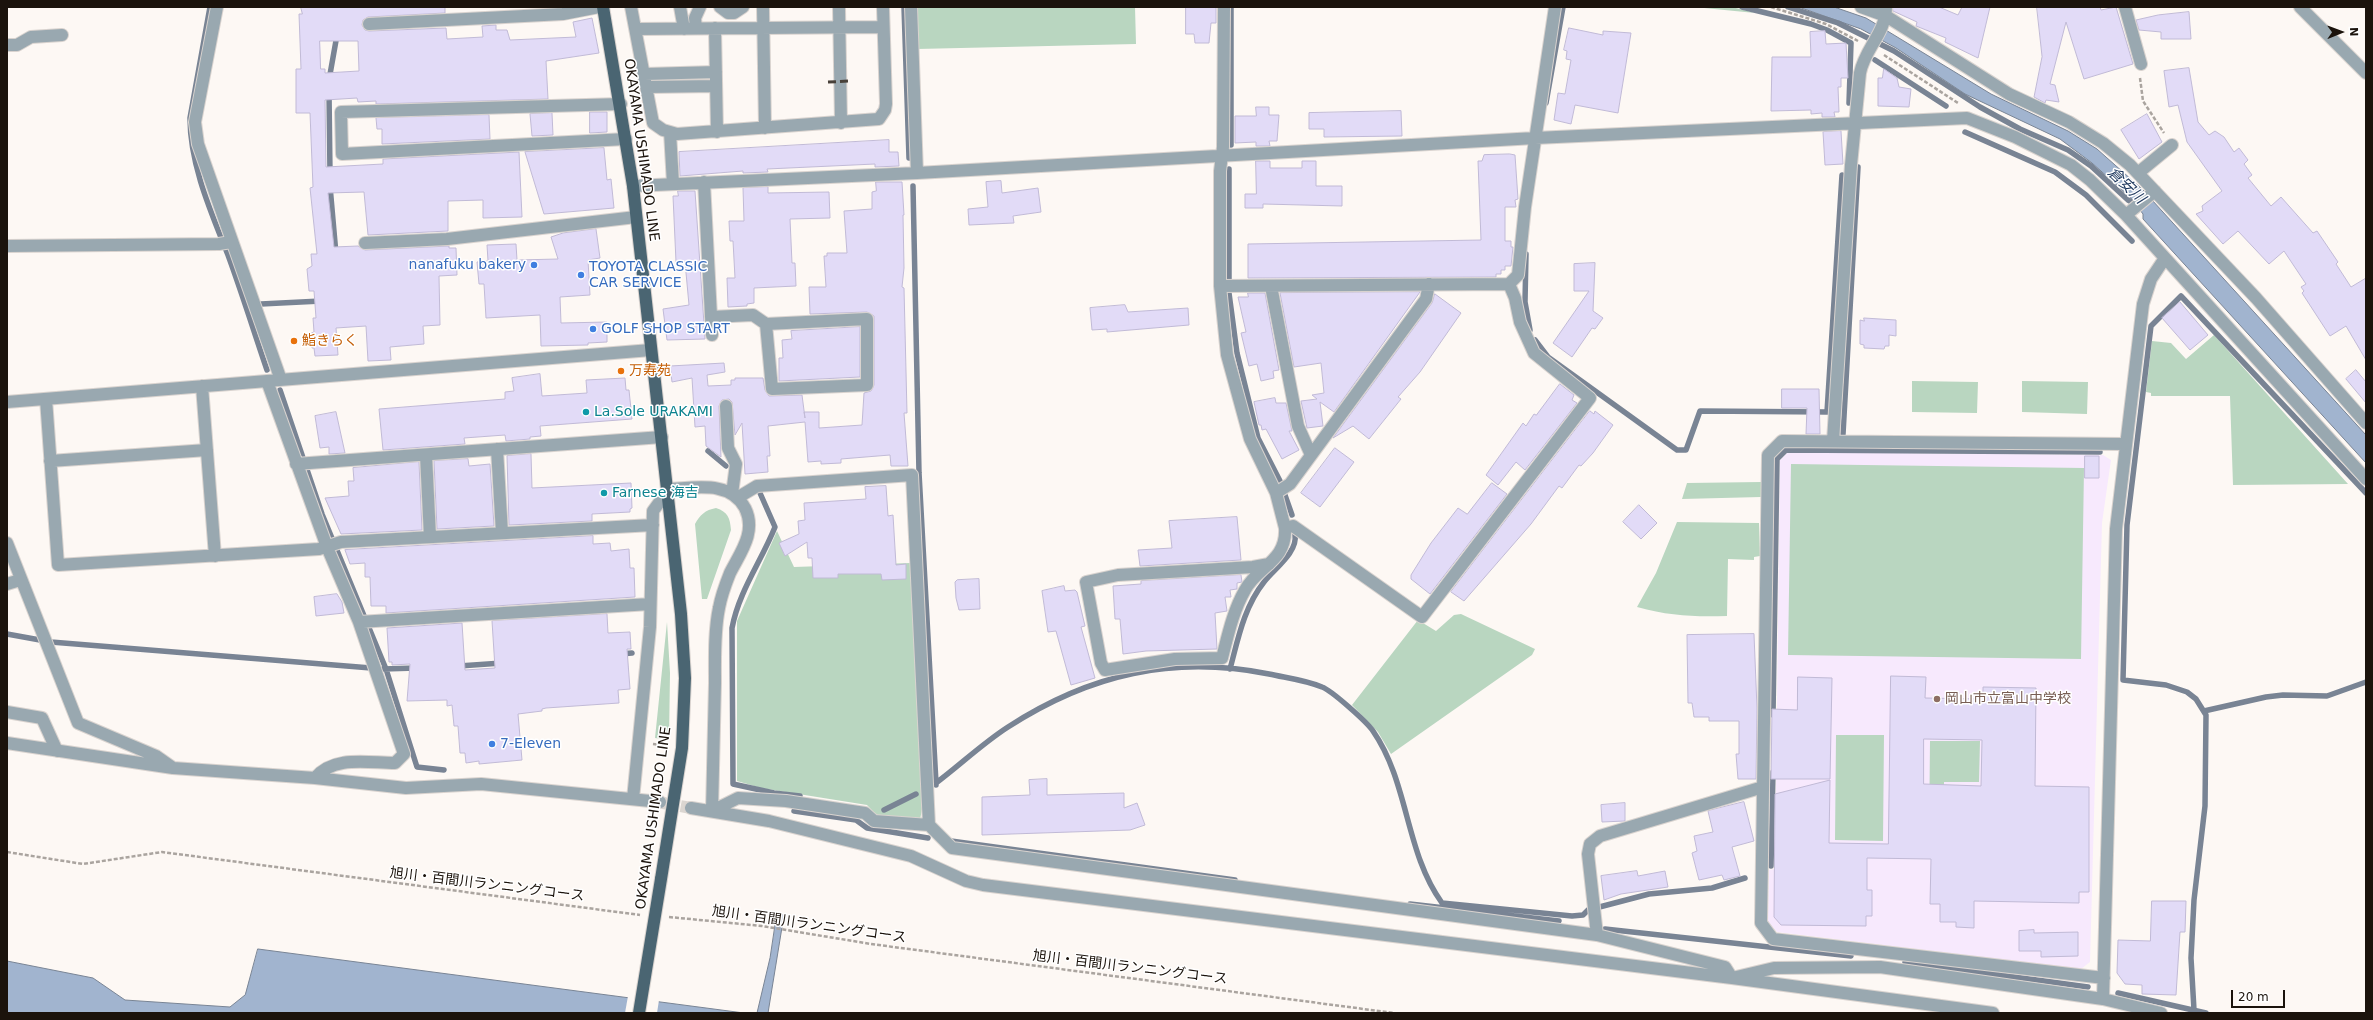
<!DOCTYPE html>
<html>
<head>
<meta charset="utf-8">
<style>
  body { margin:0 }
  #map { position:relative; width:2373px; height:1020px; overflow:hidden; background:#fdf8f4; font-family:"DejaVu Sans",sans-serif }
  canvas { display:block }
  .frame { position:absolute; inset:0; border:8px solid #1b130c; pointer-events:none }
  .north { position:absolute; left:2321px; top:12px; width:40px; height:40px; -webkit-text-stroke:3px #fff; paint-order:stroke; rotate:89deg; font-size:11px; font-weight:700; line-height:16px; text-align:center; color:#1b130c }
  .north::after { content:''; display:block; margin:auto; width:14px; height:18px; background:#1b130c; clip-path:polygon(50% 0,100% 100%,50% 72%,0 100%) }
  .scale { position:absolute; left:2231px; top:990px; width:54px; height:18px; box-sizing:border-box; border:2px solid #1b130c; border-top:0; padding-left:5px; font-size:12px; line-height:14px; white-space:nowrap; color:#1b130c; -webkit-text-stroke:3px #fff; paint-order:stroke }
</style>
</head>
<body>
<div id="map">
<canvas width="2373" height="1020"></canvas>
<div class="frame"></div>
<div class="north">N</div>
<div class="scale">20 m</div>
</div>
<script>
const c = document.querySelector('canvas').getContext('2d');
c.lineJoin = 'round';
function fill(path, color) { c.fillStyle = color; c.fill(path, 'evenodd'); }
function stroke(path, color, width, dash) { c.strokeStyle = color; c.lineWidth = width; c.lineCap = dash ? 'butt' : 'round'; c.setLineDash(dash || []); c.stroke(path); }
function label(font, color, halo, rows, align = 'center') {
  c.font = font + ' "DejaVu Sans","Noto Sans JP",sans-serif'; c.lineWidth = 3; c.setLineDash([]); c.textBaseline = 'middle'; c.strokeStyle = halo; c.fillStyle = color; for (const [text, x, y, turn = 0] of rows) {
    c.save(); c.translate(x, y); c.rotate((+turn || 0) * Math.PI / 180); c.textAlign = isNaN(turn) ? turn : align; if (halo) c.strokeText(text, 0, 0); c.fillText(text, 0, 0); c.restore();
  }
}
const education = new Path2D(`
  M1788 452 2103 455 2111 460 2102 523 2090 962 2081 969 1777 932 1768 922 1769 870 1775 869 1780 460Z`);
const green = new Path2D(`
  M916 7H1135L1136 44 917 49Z
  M1694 7H1732L1755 13Z
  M2214 335 2348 484 2233 485 2230 396H2151V393L2146 392 2152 341 2171 343 2186 359Z
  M1912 381 1978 382 1977 413 1912 412Z
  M2022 381 2088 382 2087 414 2022 412Z
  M1791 464 2084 468 2081 659 1788 655Z
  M1761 482V497L1682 499 1687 483Z
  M716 508C728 512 730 518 731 530L707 599H702L695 524C700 515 705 510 716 508Z
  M1677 522 1759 523 1760 556 1754 557V560L1728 559 1727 616C1694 617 1670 616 1637 607L1656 573Z
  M777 531 794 567 910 563 922 809 920 820 877 816 867 805 761 788 737 781V621Z
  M1461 614 1535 649 1532 655 1391 754 1378 732 1352 705 1418 620 1436 631 1454 615Z
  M667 622 670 673 669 740 655 738Z
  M1836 735H1884L1883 841 1835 840Z
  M1930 741H1980L1979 782H1944V839H1929Z`);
const water = new Path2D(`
  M1799 7H1834L1866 18 1991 94 2068 131 2097 149 2142 189 2366 435V463L2143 219V214L2130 197 2092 163 2060 139 1965 94 1896 48 1861 29Z
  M777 914 784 915 768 1013H757L770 958Z
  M258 949 744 1013H7V961L93 978 125 1000 230 1007 245 995Z`);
const pier = new Path2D(`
  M628 996 659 1000 657 1013H625Z`);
const stream = new Path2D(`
  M210 7 190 118C190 165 211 212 228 255 242 293 254 332 267 370
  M904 7 909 158
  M1231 7V145
  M1742 7 1811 24 1827 30 1851 43 1849 103
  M1788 7 1838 23 1894 51 1980 107 2020 129 2068 150 2091 166 2128 200 2139 206
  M1875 60 1946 106
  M329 80 337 35
  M329 92 330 174
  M1546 103 1563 7
  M1965 132 2055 172 2086 195 2132 241
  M330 186 336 254
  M913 186 919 473 936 783 934 784
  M1526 254 1525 302 1530 330
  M1229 280V169
  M1229 293 1237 353 1258 438 1280 481 1292 515
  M261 304 321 301
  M1535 340 1548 357 1677 450H1686L1700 411 1827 412 1842 175
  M280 390 322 514 386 669 417 767 444 770
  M1843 434 1858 167
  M708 451 726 466
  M760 493 775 527C761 562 739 591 732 628L733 784 774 793 800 796
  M7 634 51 642 371 668
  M620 654 632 653
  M459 666 502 663
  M383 669 416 668
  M1230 669C1238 639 1244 607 1264 582 1274 569 1298 552 1295 535
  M2204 711 2266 697 2283 695 2327 696 2366 682
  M1773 715 1777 459 1786 450 2100 452
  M936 785V783C960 765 983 743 1008 727 1090 674 1173 655 1269 674 1287 678 1305 680 1322 687 1331 690 1367 722 1373 731 1409 783 1405 852 1442 903L1572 916 1583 915 1588 910 1649 894 1712 888 1745 878
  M884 810 916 794
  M794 811 856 820 867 828 928 838
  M951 841 1235 880
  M1771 866 1773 772
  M1410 904 1559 921
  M1605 929 1851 956
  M1905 962 2088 987
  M2118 993 2206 1013
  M2194 1010 2191 958 2194 900 2205 806 2206 715 2196 699 2187 692 2166 685 2123 680 2127 525 2151 326 2181 296 2366 493`);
const building = new Path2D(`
  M301 7H445V13L368 17 363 20 362 25 365 30 369 31 446 28 447 39 483 37 482 26 496 25V30H507L510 40 576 37 573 22 592 18 599 53 546 61 548 99 376 104V101L358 102 357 98 325 100 326 167 383 164V159L519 152 522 217 483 218V200L448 201V231L368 235 364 192 328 193 334 247 358 246 365 250 449 246V248H456L457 275 439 276 440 325 423 326 424 344 390 347 391 360 368 361 366 326 336 328 338 355 315 356 314 348H312L311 333 314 332 313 318H316L314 291H309L307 269 312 266 311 254H317L310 188 313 187 310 113H296V69H301L299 14H302ZM320 41H358L359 71 325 73V69H321Z
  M1186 7H1216V23H1211L1209 43H1195L1194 34H1186Z
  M1893 7H1939L1958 15 1962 7H1990L1978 58 1945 42 1946 38 1916 26 1917 22 1893 11Z
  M2037 7H2100L2101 10 2116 7 2133 64 2084 79 2066 22 2050 84 2055 85 2059 102 2046 100 2045 103 2034 97 2042 57Z
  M2189 12 2191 39H2161V32L2139 30 2136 20 2158 15Z
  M1569 28 1603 35V31L1631 33 1618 113 1575 105 1571 124 1554 120 1558 93 1565 94 1571 60 1566 59 1567 51 1564 50Z
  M1825 31 1826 44 1846 43 1848 78H1841V87H1838L1839 112H1834L1835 117H1822V113L1811 114V110L1771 111 1772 57H1811L1810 32Z
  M2189 68 2198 122 2209 135 2215 131 2224 137 2234 152 2239 148 2248 160 2244 164 2252 175 2248 178 2271 206 2281 197 2313 233 2317 231 2338 262 2336 264 2351 287 2366 278V360L2346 326 2330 336 2302 293 2304 291 2301 287 2306 284 2284 251 2269 264 2238 231 2223 244 2196 214 2203 211 2202 206 2222 191 2187 142 2178 105 2169 107 2164 71Z
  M1884 69 1897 78 1899 87 1911 89 1909 107 1878 106V78H1882Z
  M1256 107H1269V115H1279L1277 141H1269L1270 146H1256V142L1235 143V116H1256Z
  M1401 111 1402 136 1324 137V129H1309V113Z
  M590 112H607V132L590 133Z
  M552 113 553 135 532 136 530 114Z
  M2147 114 2162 142 2139 159 2121 130Z
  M489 115 490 139 382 144V129H377L376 118Z
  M1841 131 1843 164 1825 165 1823 132Z
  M889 140V152H898L899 166 875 167V164L767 169 768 172 743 173V171L680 176 679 152Z
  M604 148 607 180 611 179 614 208 544 214 525 152Z
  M1510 154 1515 155 1518 199 1515 200 1516 207H1505V241H1511V247H1513L1511 266H1505V270H1501V274H1496V277L1248 278V244L1481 240 1478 161H1482L1484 155Z
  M1256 161H1270V168H1302V161H1316V186H1342V206L1263 204V208H1245V194H1256Z
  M1001 181 1002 193 1038 188 1041 212 1013 216 1014 223 969 225 968 209 988 207 986 182Z
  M876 182H902L904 215H903L904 268 902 287 904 288 907 413H904L908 466H891L890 455 841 459V463L821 464V461L808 462 805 422 768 426 770 456H767L768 472 745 474 742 423 735 435 732 402 729 399 722 400 719 406 721 457 706 446 705 426 695 427 692 378 672 382 670 366 724 363 725 372 707 375 708 386 731 385V380H735V378H763L765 390 769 396 802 395 805 418 804 412H819V428L862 425 864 393 871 391 874 385V316L867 312 810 314 809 287H826L824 256H827V253H847L844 211 872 209V192L876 191Z
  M768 187V193L829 192 830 218 790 219 792 263H795L796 286 754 288V303L747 304V306L728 307 727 278H735L733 241H730L729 221H744L743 188Z
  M678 191H695L705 339 667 340 663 309 689 305 685 262H676L673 196H678Z
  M596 229 600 258 588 260 590 295 560 297 561 323 607 322V342L588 343V345L541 346 540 315 486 318 484 284H479L477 262 488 261 487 245 516 244 517 260 558 259 551 237 563 233Z
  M1595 263 1593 311 1603 318 1595 329 1592 328 1572 357 1553 343 1589 291H1574V264Z
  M1420 292 1334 412 1320 402 1323 426 1307 428 1301 401 1317 399 1312 395 1324 393 1321 363 1294 367 1280 293Z
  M1248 293H1265L1279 370 1273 371 1274 378 1261 381 1257 364 1249 366 1241 333 1246 332 1238 297H1248Z
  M1435 294 1461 313 1420 372 1398 397 1401 399 1369 439 1353 426 1333 438 1432 303Z
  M2180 302 2208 335 2190 350 2162 318Z
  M1125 305 1128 312 1188 308 1189 325 1107 332V329L1092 330 1090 308Z
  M1864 318 1896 320V336L1889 335V346H1885L1884 349 1864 348V345L1860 344V320L1864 321Z
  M860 327V377L779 381V358H783L782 340 792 339 791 331Z
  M2356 370 2366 382V403L2346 379Z
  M540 374 542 396 587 393 586 380 625 378 626 390H629L632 419 540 426 541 436 530 437V439L506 441 505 435 464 438 465 444 383 450 379 409 505 399V392L514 391 512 378Z
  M1560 384 1574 395 1572 400 1577 403 1525 470 1516 462 1498 485 1486 475 1523 423 1526 426 1534 414 1536 415Z
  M1782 389H1819L1820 434H1806L1807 408H1782Z
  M1275 398 1276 403H1286L1292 431H1289L1299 450 1282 459 1266 429 1262 430 1261 425H1259L1254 402Z
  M1590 411 1594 414 1595 411 1613 425 1593 453 1581 466 1579 465 1562 488 1559 486 1531 524 1464 601 1451 592Z
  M336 412 345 453 329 454V447L320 448 315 416Z
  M1335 448 1354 462 1320 507 1301 493Z
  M531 454 532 488 631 483 632 508 630 509V512L592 514V521L509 525 507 456Z
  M2085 456H2099V478H2085Z
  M468 459 469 466 490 464 494 526 437 529 434 461Z
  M419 462 422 530 341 534 325 498 349 496 348 481H354L353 468Z
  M1492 483 1507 494 1430 594 1411 579V575L1431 543 1458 508 1467 514Z
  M886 486 888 516 893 515 896 565 906 564V579L882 580 881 574H838V578H813L812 558H808L807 542 785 556 779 543 799 534 798 521 805 520 804 503 866 499 865 487Z
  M1639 505 1657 523 1641 539 1623 522Z
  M1237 517 1241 560 1140 566 1138 550 1172 548 1169 521Z
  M593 536V544L610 543 611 551 629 549 630 568H634L635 597 386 613V606H371L370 577H365V563L350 564 345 550Z
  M1241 575 1242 582 1237 583V589L1230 590 1231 597H1225L1227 611 1215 613 1217 649 1146 651 1123 654 1120 619H1115L1113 586 1141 584V581Z
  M979 579 980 609 959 610 956 598 955 582 957 580Z
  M1064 586 1065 591 1075 590 1077 592 1085 626 1081 627 1095 678 1071 685 1056 631 1048 632 1042 591Z
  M337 594 342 602 344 613 316 616 314 597Z
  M607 614 608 633 630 632 631 649H627L630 689 618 690 619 703 546 708 542 709V711L518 714 522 760 479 764V761L466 763 465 753H460L458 726H454L452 705 447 706V700L407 701 410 664 392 665V662H389L387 628 462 623 465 670 495 668 492 621Z
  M1754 634 1757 708 1756 779H1738L1736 754H1739V721H1709V717H1694L1692 703H1688L1687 635Z
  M1891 676 1926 677 1925 698 1983 699V687L2036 688 2035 786 2089 787V892H2079V903L1974 901V928L1956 927V922H1940V904H1930L1931 859 1867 858V890H1872V916H1866V926L1781 925 1774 917 1775 794 1830 780 1829 843 1888 844ZM1924 739 1982 740 1981 786 1924 784Z
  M1798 677 1832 678 1830 779H1771L1772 709 1797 710Z
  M1047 779V795L1124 793V808L1137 803 1145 825 1130 830 982 835V797L1030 795 1029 780Z
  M1744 802 1754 841 1732 847 1740 876 1724 880 1722 875 1699 880 1692 853 1697 851 1694 836 1713 832 1708 811Z
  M1625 803V821L1602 822 1601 805Z
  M1637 871 1638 876 1665 871 1668 887 1621 894 1604 900 1601 876Z
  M2152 901H2186L2185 932H2180L2176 995 2142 994V985L2125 984 2117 973 2118 940 2150 941Z
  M2034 930V933L2078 932V956L2041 957V951H2019V931Z`);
const minorTunnel = new Path2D(`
  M663 803 691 808`);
const path = new Path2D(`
  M1771 7 1826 24 1858 41
  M1884 55 1958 103
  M2140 78 2143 101 2164 133
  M653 744 667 746
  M7 852 83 864 162 852 640 915
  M669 917 762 926 871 944 1394 1013`);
const minor = new Path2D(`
  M217 7 195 122 198 144 281 380
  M631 7 653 123 663 130 677 134 879 119 885 110 886 104 883 7
  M680 7 684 29
  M720 7 728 13H734L743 7
  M763 7 765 128
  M839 7 841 123
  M911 7 917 173
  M1224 7 1223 147 1220 171V286L1227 355 1250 439 1276 493 1285 528 1293 526 1422 617 1590 398 1534 353 1520 322 1515 298 1509 284
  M1861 7 1886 16 2009 94 2069 122 2103 143 2130 165 2256 298 2366 423
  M2125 7 2141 64
  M2300 7 2366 73
  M369 24 563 14 599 7
  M696 28 695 18 700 7
  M715 28 717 132
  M636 29 883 27
  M7 45H17L31 37 62 35
  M645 74 716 72
  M647 87 716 86
  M621 104 341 112 342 154 626 139
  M670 132 673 184
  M2138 173 2172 145
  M704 182 712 335
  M633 186 917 173 1535 138 1967 118 2015 137 2071 165 2090 180 2126 215 2366 479
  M2126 215 2155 191
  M365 243 447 239 636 217
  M7 246 219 244 231 242
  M1220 286 1509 284 1518 275 1525 207 1555 7
  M1271 286 1298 426 1311 455
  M711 317 753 315 766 324 772 389 867 385V319L766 324
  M267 381 327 547 359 622 404 754 395 763C368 763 334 755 315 778
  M202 386 215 556
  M46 399 58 565 319 549 341 542 653 525
  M7 402 651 350
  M726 406 728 448 736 464 732 494
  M1833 441 1851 165 1860 73C1865 48 1886 33 1886 7
  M497 449 502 533
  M426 455 430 537
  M50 461 207 450
  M296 464 662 437
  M1276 493 1290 484 1426 299 1429 284
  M737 498 757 486 912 475 929 825
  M7 543 78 723 156 756 173 768
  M1269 564 1253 567 1118 575 1086 582 1101 663 1105 670 1175 659 1222 658C1228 635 1233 611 1245 590 1258 566 1287 561 1285 528
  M7 584 20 580
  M359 622 650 604
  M7 712 42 718 57 751
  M7 743 173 768 315 778 406 788 481 784 660 802
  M633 799 650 627 653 511 669 489C695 488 730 480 745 508 757 532 740 553 730 573 726 583 721 597 719 608 714 632 715 659 715 683 714 726 713 768 712 811L738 798 786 801 865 813 874 821 929 825 952 848 1597 935 1725 967 1732 978 1774 968 1880 967 2103 999 2161 1013
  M691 808 769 821 911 856 966 881 983 885 1732 978 1993 1013
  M1597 935 1588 854 1590 844 1600 836 1763 787
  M2104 978 1773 939 1761 923 1768 455 1782 441 2125 444
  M2103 999 2116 529 2143 304 2151 279 2165 258`);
const major = new Path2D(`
  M603 7 633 186 681 614 685 678 682 748 661 879`);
const rail = new Path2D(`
  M828 82 850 81`);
const majorBridge = new Path2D(`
  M639 1013 661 879`);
const markers = [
  [534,265,4,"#3f7fe0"],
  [581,275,4,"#3f7fe0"],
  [593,329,4,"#3f7fe0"],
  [294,341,4,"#e8710a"],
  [621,371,4,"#e8710a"],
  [586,412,4,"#0f9aa8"],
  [604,493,4,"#0f9aa8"],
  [1937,699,4,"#8d6e63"],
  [492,744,4,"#3f7fe0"]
];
const streetNames = [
  ["OKAYAMA USHIMADO LINE",641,150,82],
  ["OKAYAMA USHIMADO LINE",654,818,-82],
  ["旭川・百間川ランニングコース",487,885,7],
  ["旭川・百間川ランニングコース",809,925,8],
  ["旭川・百間川ランニングコース",1130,968,7]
];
const shopNames = [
  ["nanafuku bakery",526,265,"right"],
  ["TOYOTA CLASSIC",589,267],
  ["CAR SERVICE",589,283],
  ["GOLF SHOP START",601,329],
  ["7-Eleven",500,744]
];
const foodNames = [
  ["鮨きらく",302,341],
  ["万寿苑",629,371]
];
const cultureNames = [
  ["La.Sole URAKAMI",594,412],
  ["Farnese 海吉",612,493]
];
const educationNames = [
  ["岡山市立富山中学校",1945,699]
];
const waterNames = [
  ["倉安川",2126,186,44]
];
fill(education, '#f7e9fd');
fill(green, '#b9d6c0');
fill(water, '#a1b4cf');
stroke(water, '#798494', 1);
fill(pier, '#fdf8f4');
stroke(stream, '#798494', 5.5);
fill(building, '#e2dbf7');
stroke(building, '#c1bad6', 1);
stroke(minorTunnel, '#dbd6d1', 12, [12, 6]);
stroke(minor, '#d9d3cf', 14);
stroke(major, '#d9d3cf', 14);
stroke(path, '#aaa49f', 2.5, [4, 2]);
stroke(minor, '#99a8b0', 12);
stroke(major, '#4a6572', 12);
stroke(rail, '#474039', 3, [8, 4]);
stroke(majorBridge, '#d9d3cf', 14, []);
stroke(majorBridge, '#4a6572', 12);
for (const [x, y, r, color] of markers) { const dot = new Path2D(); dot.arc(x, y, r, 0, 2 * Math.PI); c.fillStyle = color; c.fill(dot); stroke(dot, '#fff', 1.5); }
label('14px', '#1b130c', '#fff', streetNames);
label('14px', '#366cbe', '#fff', shopNames, 'left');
label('14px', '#c56008', '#fff', foodNames, 'left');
label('14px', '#0d838f', '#fff', cultureNames, 'left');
label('14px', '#785e54', '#fff', educationNames, 'left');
label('italic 15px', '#1d375d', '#fff', waterNames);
</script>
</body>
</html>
